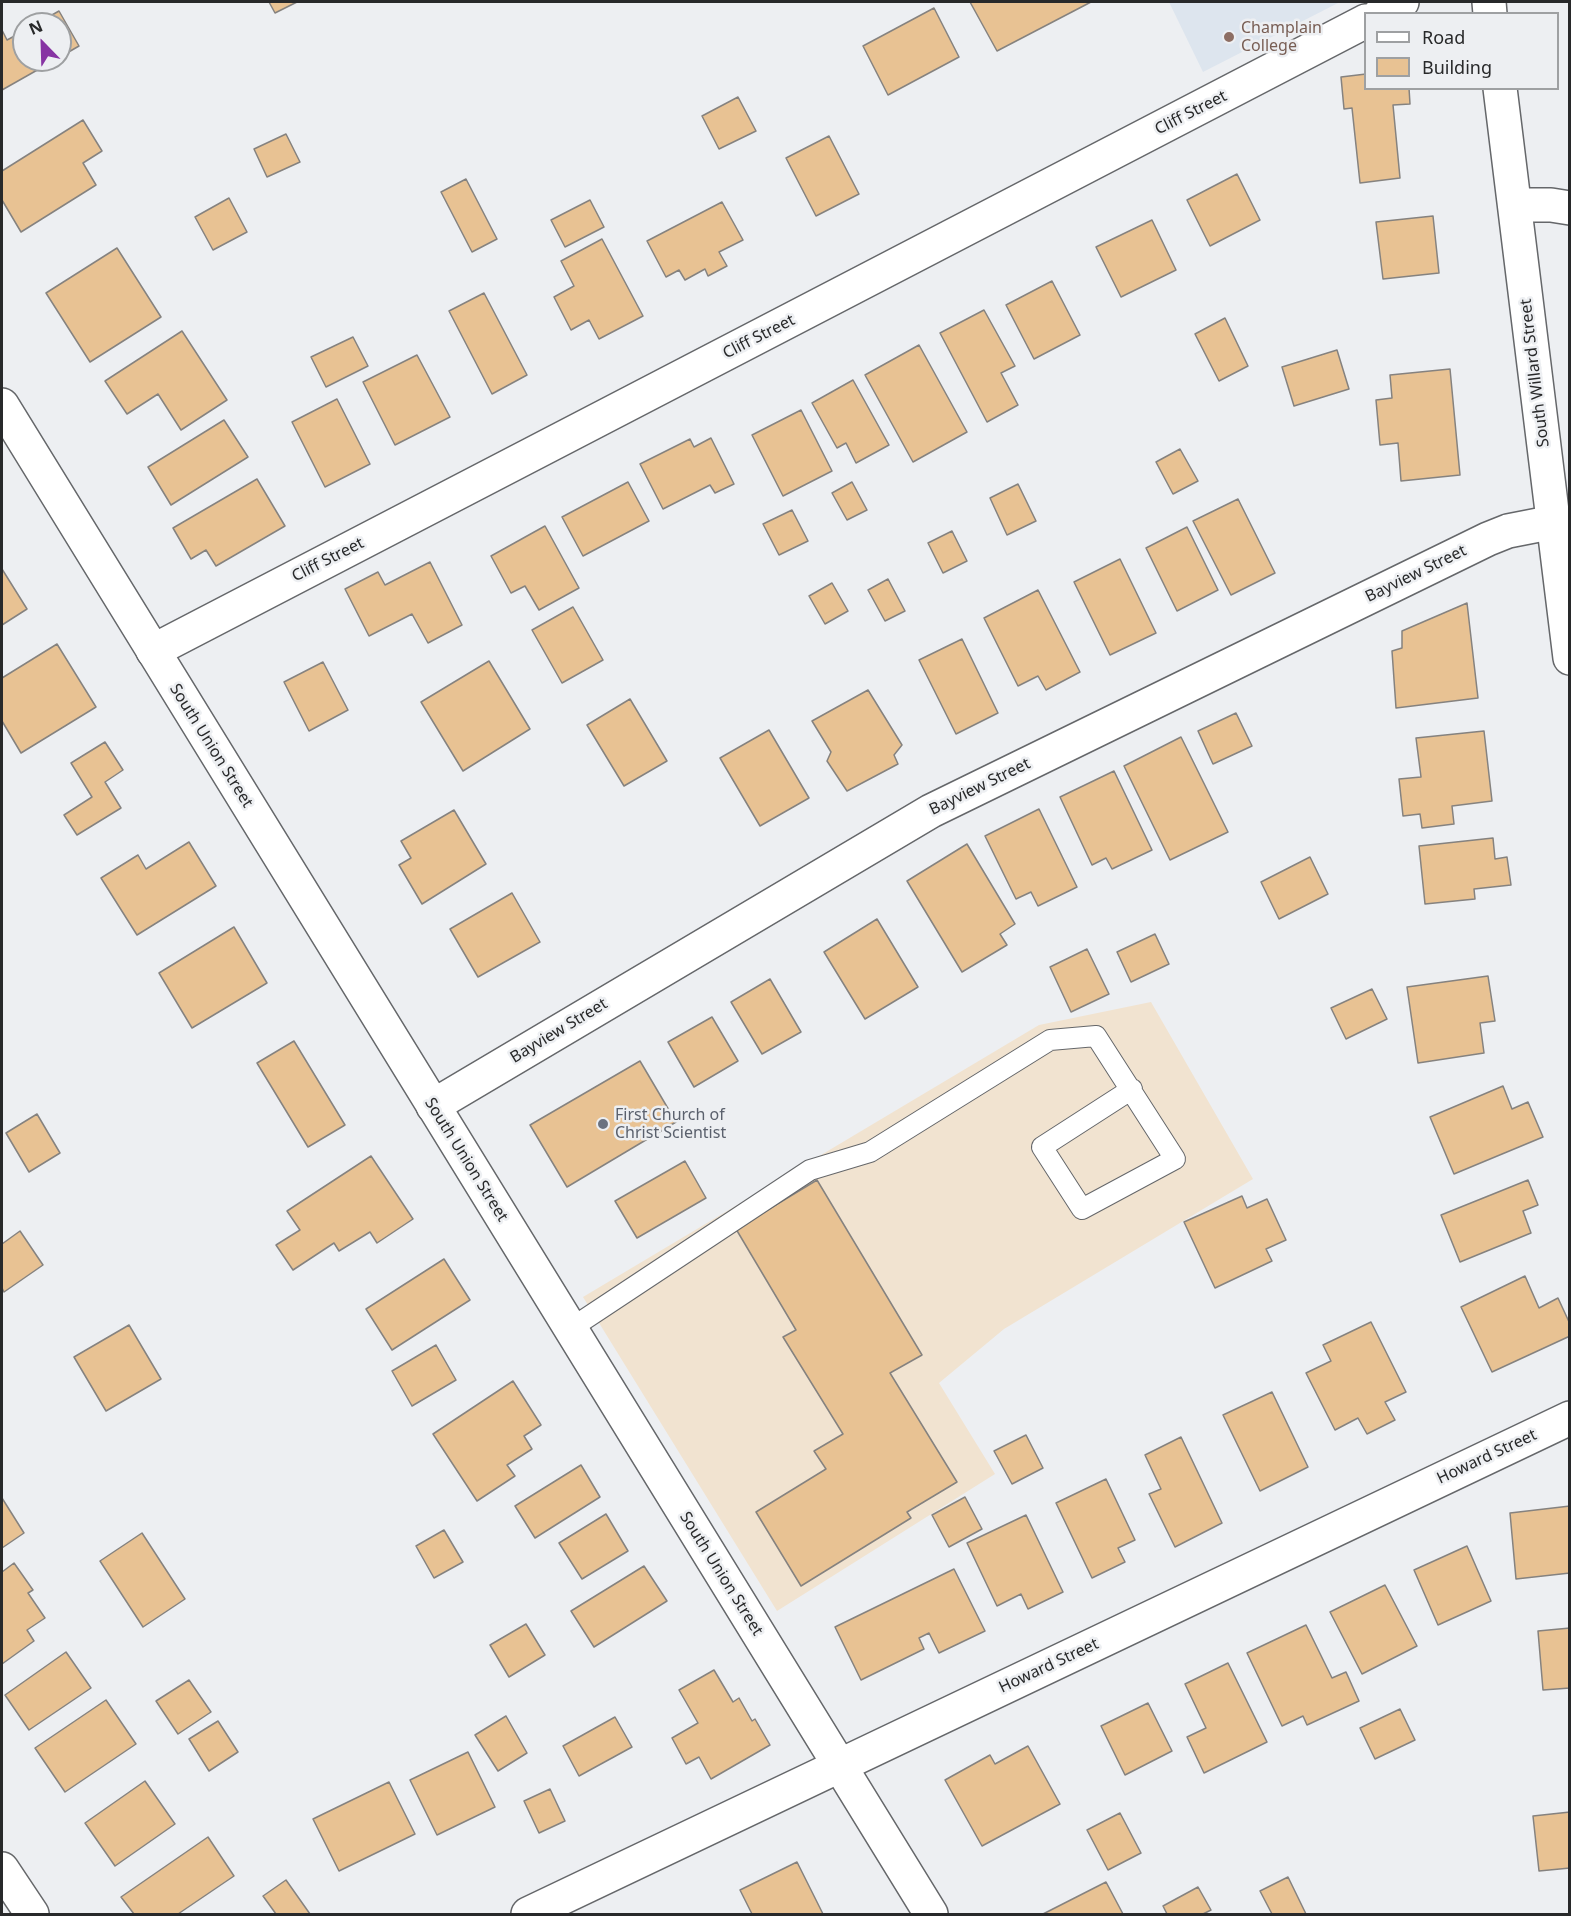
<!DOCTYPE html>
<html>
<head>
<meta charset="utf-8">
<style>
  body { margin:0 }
  #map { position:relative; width:1571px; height:1916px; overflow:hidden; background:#edeff2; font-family:"Noto Sans",sans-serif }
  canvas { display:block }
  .frame { position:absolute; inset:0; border:3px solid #28292a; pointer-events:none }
  .legend { position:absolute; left:1364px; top:12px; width:195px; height:78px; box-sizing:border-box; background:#edeff2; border:2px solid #9ea0a2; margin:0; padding:8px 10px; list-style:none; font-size:18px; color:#28292a }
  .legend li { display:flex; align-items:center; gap:12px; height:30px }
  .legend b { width:30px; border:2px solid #9ea0a2 }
  .north { position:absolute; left:12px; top:12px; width:60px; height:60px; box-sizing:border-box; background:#edeff2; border:2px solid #9ea0a2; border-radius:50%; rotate:337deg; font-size:16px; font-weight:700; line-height:24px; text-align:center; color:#28292a }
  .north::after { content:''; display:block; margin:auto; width:21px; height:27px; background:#8734a3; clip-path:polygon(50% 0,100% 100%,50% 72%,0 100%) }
</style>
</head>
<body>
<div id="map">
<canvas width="1571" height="1916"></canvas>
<div class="frame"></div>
<ul class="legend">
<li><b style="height:8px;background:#fff"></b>Road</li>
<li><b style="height:16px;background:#e8c293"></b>Building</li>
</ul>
<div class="north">N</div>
</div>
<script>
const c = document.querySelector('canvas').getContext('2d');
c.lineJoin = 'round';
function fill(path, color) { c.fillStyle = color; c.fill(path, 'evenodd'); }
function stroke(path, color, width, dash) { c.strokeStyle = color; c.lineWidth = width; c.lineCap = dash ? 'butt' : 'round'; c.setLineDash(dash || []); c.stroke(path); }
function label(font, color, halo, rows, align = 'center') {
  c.font = font + ' "Noto Sans",sans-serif'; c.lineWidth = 5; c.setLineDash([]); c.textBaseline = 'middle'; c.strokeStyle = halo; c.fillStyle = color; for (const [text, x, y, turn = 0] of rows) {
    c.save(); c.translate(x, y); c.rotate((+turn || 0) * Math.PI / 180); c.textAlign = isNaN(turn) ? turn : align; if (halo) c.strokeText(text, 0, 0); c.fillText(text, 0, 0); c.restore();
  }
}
const commercial = new Path2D(`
  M1151 1002 1253 1179 1004 1329 939 1383 995 1474 777 1611 583 1297 1039 1025Z`);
const built = new Path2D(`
  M1169 2H1340L1203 72Z`);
const building = new Path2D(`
  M269 2H297L275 13Z
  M970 2H1091L997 51Z
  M934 8 959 57 888 95 863 46Z
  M59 11 79 46 60 57V24H36Z
  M2 30 7 40 24 31V60H55L2 90Z
  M1366 74V88H1409L1410 104 1393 105 1400 178 1360 183 1352 108 1344 109 1341 77Z
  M738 97 756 131 719 149 702 116Z
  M83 120 102 151 83 163 96 185 21 232 2 200V171Z
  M286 134 300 162 267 177 254 149Z
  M829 136 859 194 816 216 786 158Z
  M1237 174 1260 220 1210 246 1187 200Z
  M466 179 497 239 472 252 441 192Z
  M229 198 247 232 213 250 195 217Z
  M590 200 604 227 565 247 551 220Z
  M722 202 743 240 719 252 727 266 708 276 705 269 685 280 679 270 666 277 647 241Z
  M1433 216 1439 273 1383 279 1376 222Z
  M1152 220 1176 270 1121 297 1096 247Z
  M602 239 643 316 599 339 589 320 571 330 554 297 574 286 561 261Z
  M117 248 161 317 90 362 46 293Z
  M1052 281 1080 335 1034 359 1006 305Z
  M484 293 527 375 492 394 449 311Z
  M984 310 1015 366 1001 373 1018 405 987 422 940 333Z
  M1225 318 1248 366 1219 381 1195 334Z
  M182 331 227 400 181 430 158 394 127 414 105 381Z
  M353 337 368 366 326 387 311 357Z
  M919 345 967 432 913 462 865 375Z
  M1337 350 1349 389 1294 406 1282 367Z
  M417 355 450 417 395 445 363 382Z
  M1450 369 1460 475 1401 481 1398 443 1380 445 1376 400 1392 398 1390 375Z
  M853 380 889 445 856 463 846 443 837 448 812 403Z
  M337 399 370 464 325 487 292 422Z
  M801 410 832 471 783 496 752 435Z
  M224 420 248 457 171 505 148 467Z
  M711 438 734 484 715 493 710 485 663 509 640 464 690 439 694 447Z
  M1180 449 1198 481 1173 494 1156 462Z
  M257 479 285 526 216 566 206 550 191 559 173 528Z
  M628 482 649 521 583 556 562 517Z
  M852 482 867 510 847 520 832 493Z
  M1018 484 1036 521 1007 535 990 498Z
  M1238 499 1275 573 1231 595 1193 521Z
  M792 510 808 541 779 555 763 524Z
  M545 526 579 588 539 610 525 586 511 593 491 556Z
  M1187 527 1218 590 1177 611 1146 548Z
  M952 531 967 561 943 573 928 543Z
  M1120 559 1156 633 1110 655 1074 582Z
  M430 562 462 625 428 643 412 614 369 636 345 589 378 572 385 585Z
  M2 569 27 609 2 625Z
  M888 579 905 611 885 621 868 590Z
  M832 583 848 611 825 624 809 596Z
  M1038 590 1080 672 1046 690 1038 676 1018 686 984 618Z
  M1467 603 1478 698 1396 708 1392 651 1402 648V631Z
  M573 607 603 660 562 683 532 630Z
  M962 639 998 713 956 734 919 660Z
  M57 644 96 707 21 753 2 721V678Z
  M489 661 530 729 463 771 421 702Z
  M323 662 348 710 309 731 284 682Z
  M868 690 902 745 894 755 898 764 847 791 827 761 831 752 812 721Z
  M630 699 667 761 624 786 587 725Z
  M1236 713 1252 746 1213 764 1198 731Z
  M769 730 809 798 760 826 720 758Z
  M1484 731 1492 801 1452 806 1454 824 1422 828 1420 814 1403 816 1399 779 1421 777 1416 738Z
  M1181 737 1228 832 1170 860 1124 766Z
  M105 742 123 770 105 782 121 808 77 835 64 815 92 797 71 763Z
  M1114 771 1152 850 1112 869 1106 858 1092 865 1060 797Z
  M1039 809 1077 887 1038 906 1031 892 1016 899 985 836Z
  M454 810 486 864 422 904 399 865 411 858 401 841Z
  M1493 838 1495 859 1507 857 1511 885 1474 889 1475 899 1425 904 1419 846Z
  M189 842 216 886 137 935 101 878 138 855 146 869Z
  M967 844 1015 924 1000 934 1007 945 962 972 907 881Z
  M1310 857 1328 894 1279 919 1261 882Z
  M512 893 540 942 478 977 450 929Z
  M877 919 918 987 865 1019 824 952Z
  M234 927 267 983 192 1028 159 973Z
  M1155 934 1169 964 1131 982 1117 952Z
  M1087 949 1109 994 1071 1012 1050 967Z
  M1488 976 1495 1021 1480 1023 1484 1053 1418 1063 1407 987Z
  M770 979 801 1032 762 1054 731 1002Z
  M1372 989 1387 1019 1346 1039 1331 1008Z
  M712 1017 738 1061 694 1087 668 1042Z
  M294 1041 345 1125 308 1147 257 1063Z
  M640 1061 676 1122 567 1187 530 1125Z
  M1503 1086 1512 1109 1528 1102 1543 1137 1454 1174 1430 1117Z
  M37 1114 60 1153 29 1172 6 1133Z
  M371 1156 413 1219 377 1243 370 1232 339 1251 334 1243 293 1270 276 1245 300 1230 287 1211Z
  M685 1161 706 1198 637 1238 615 1201Z
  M817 1180 922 1355 890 1373 957 1482 907 1512 911 1518 801 1586 756 1512 826 1469 814 1451 843 1434 783 1337 796 1330 736 1229Z
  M1528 1180 1538 1205 1523 1211 1531 1233 1460 1262 1441 1215Z
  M1242 1196 1247 1208 1267 1199 1286 1240 1266 1249 1272 1261 1215 1288 1184 1222Z
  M20 1231 43 1265 4 1292 2 1288V1244Z
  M444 1259 470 1300 392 1350 366 1309Z
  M1525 1276 1539 1308 1558 1298 1570 1324V1336L1492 1372 1461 1307Z
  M1371 1322 1406 1392 1385 1402 1395 1420 1367 1434 1358 1418 1335 1430 1306 1373 1331 1361 1323 1345Z
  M129 1325 161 1379 106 1411 74 1357Z
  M436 1345 456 1380 412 1406 392 1371Z
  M513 1381 541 1425 524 1436 532 1449 507 1465 515 1476 477 1501 433 1434Z
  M1272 1392 1308 1467 1260 1491 1223 1415Z
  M1026 1435 1043 1468 1012 1484 994 1451Z
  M1181 1437 1222 1523 1175 1547 1149 1494 1161 1489 1145 1455Z
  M581 1465 600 1497 535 1538 515 1506Z
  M1106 1479 1135 1540 1118 1548 1125 1562 1092 1578 1056 1503Z
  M965 1497 982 1529 949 1547 932 1515Z
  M2 1498 24 1533 2 1548Z
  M1570 1506V1573L1516 1579 1510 1513Z
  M606 1514 628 1551 582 1579 559 1543Z
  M1026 1515 1063 1592 1028 1609 1021 1594 997 1606 967 1543Z
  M444 1530 463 1562 434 1578 416 1546Z
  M142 1533 185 1599 143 1627 100 1561Z
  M1467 1546 1491 1601 1438 1625 1414 1570Z
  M14 1563 33 1590 28 1593 45 1618 27 1630 34 1641 2 1664V1572Z
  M644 1566 667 1601 594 1647 571 1611Z
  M954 1569 985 1631 939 1653 929 1633 919 1638 924 1649 861 1680 835 1627Z
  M1385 1585 1417 1646 1362 1674 1330 1612Z
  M526 1624 545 1655 509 1677 490 1645Z
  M1306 1625 1332 1678 1346 1672 1359 1701 1307 1725 1303 1716 1282 1726 1247 1653Z
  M1570 1628V1688L1543 1690 1538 1631Z
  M66 1652 91 1688 29 1730 5 1695Z
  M1228 1663 1267 1742 1204 1773 1187 1737 1206 1728 1185 1684Z
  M714 1670 733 1702 739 1698 752 1721 755 1719 770 1745 711 1779 699 1757 686 1764 672 1738 698 1723 679 1690Z
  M189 1680 211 1712 178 1734 156 1701Z
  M106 1700 136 1744 65 1792 35 1748Z
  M1148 1703 1172 1751 1125 1775 1101 1726Z
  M1400 1709 1415 1740 1375 1759 1360 1728Z
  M506 1716 527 1753 498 1771 475 1735Z
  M615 1717 632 1747 579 1776 563 1746Z
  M218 1721 238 1752 209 1771 189 1739Z
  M1028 1746 1060 1804 982 1846 945 1780 990 1755 995 1764Z
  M468 1752 495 1807 437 1835 410 1780Z
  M145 1781 175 1824 115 1866 85 1823Z
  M389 1782 415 1834 339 1871 313 1819Z
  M550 1789 565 1821 539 1833 524 1801Z
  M1570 1812V1868L1539 1871 1533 1816Z
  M1120 1813 1141 1853 1108 1870 1087 1830Z
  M208 1837 234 1876 178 1914H134L121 1897Z
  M797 1862 823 1914H752L740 1890Z
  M1288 1877 1306 1914H1272L1260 1891Z
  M286 1880 310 1914H276L263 1896Z
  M1106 1882 1123 1914H1043Z
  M1198 1887 1211 1910 1203 1914H1167L1163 1906Z`);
const service = new Path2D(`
  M570 1329 810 1170 870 1152 1050 1040 1096 1036 1175 1159 1082 1209 1042 1147 1132 1089`);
const minor = new Path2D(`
  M1380 14 1402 2
  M1515 205H1551L1570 208
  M153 651 1366 21
  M433 1106 931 811 1488 539 1508 531 1554 522
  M528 1914 1570 1418`);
const secondary = new Path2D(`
  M2 405 931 1914
  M2 1869 32 1914`);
const primary = new Path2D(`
  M1489 2 1490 14
  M1500 88 1570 658`);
const markers = [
  [1229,37,6,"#8d6e63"],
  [603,1124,6,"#6b7280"]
];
const educationNames = [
  ["Champlain",1241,28],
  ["College",1241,46]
];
const streetNames = [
  ["Cliff Street",1191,113,-27],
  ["Cliff Street",759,337,-27],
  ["South Willard Street",1535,373,-97],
  ["Cliff Street",328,560,-27],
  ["Bayview Street",1416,574,-26],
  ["South Union Street",211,746,58],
  ["Bayview Street",980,787,-26],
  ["Bayview Street",559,1031,-31],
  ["South Union Street",466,1160,58],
  ["Howard Street",1487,1457,-25],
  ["South Union Street",721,1574,58],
  ["Howard Street",1049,1666,-25]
];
const worshipNames = [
  ["First Church of",615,1115],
  ["Christ Scientist",615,1133]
];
fill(commercial, '#f1e3d0');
fill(built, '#dde5ee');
fill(building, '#e8c293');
stroke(building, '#85827f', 1.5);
stroke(service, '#65676a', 22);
stroke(minor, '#65676a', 36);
stroke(secondary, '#65676a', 36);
stroke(primary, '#65676a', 36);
stroke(service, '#fff', 20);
stroke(minor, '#fff', 33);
stroke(secondary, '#fff', 33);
stroke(primary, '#fff', 33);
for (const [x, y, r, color] of markers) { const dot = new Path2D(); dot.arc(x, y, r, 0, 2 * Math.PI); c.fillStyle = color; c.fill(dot); stroke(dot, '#edeff2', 2); }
label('16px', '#785e54', '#edeff2', educationNames, 'left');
label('16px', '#28292a', '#edeff2', streetNames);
label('16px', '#5b616d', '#edeff2', worshipNames, 'left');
</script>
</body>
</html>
